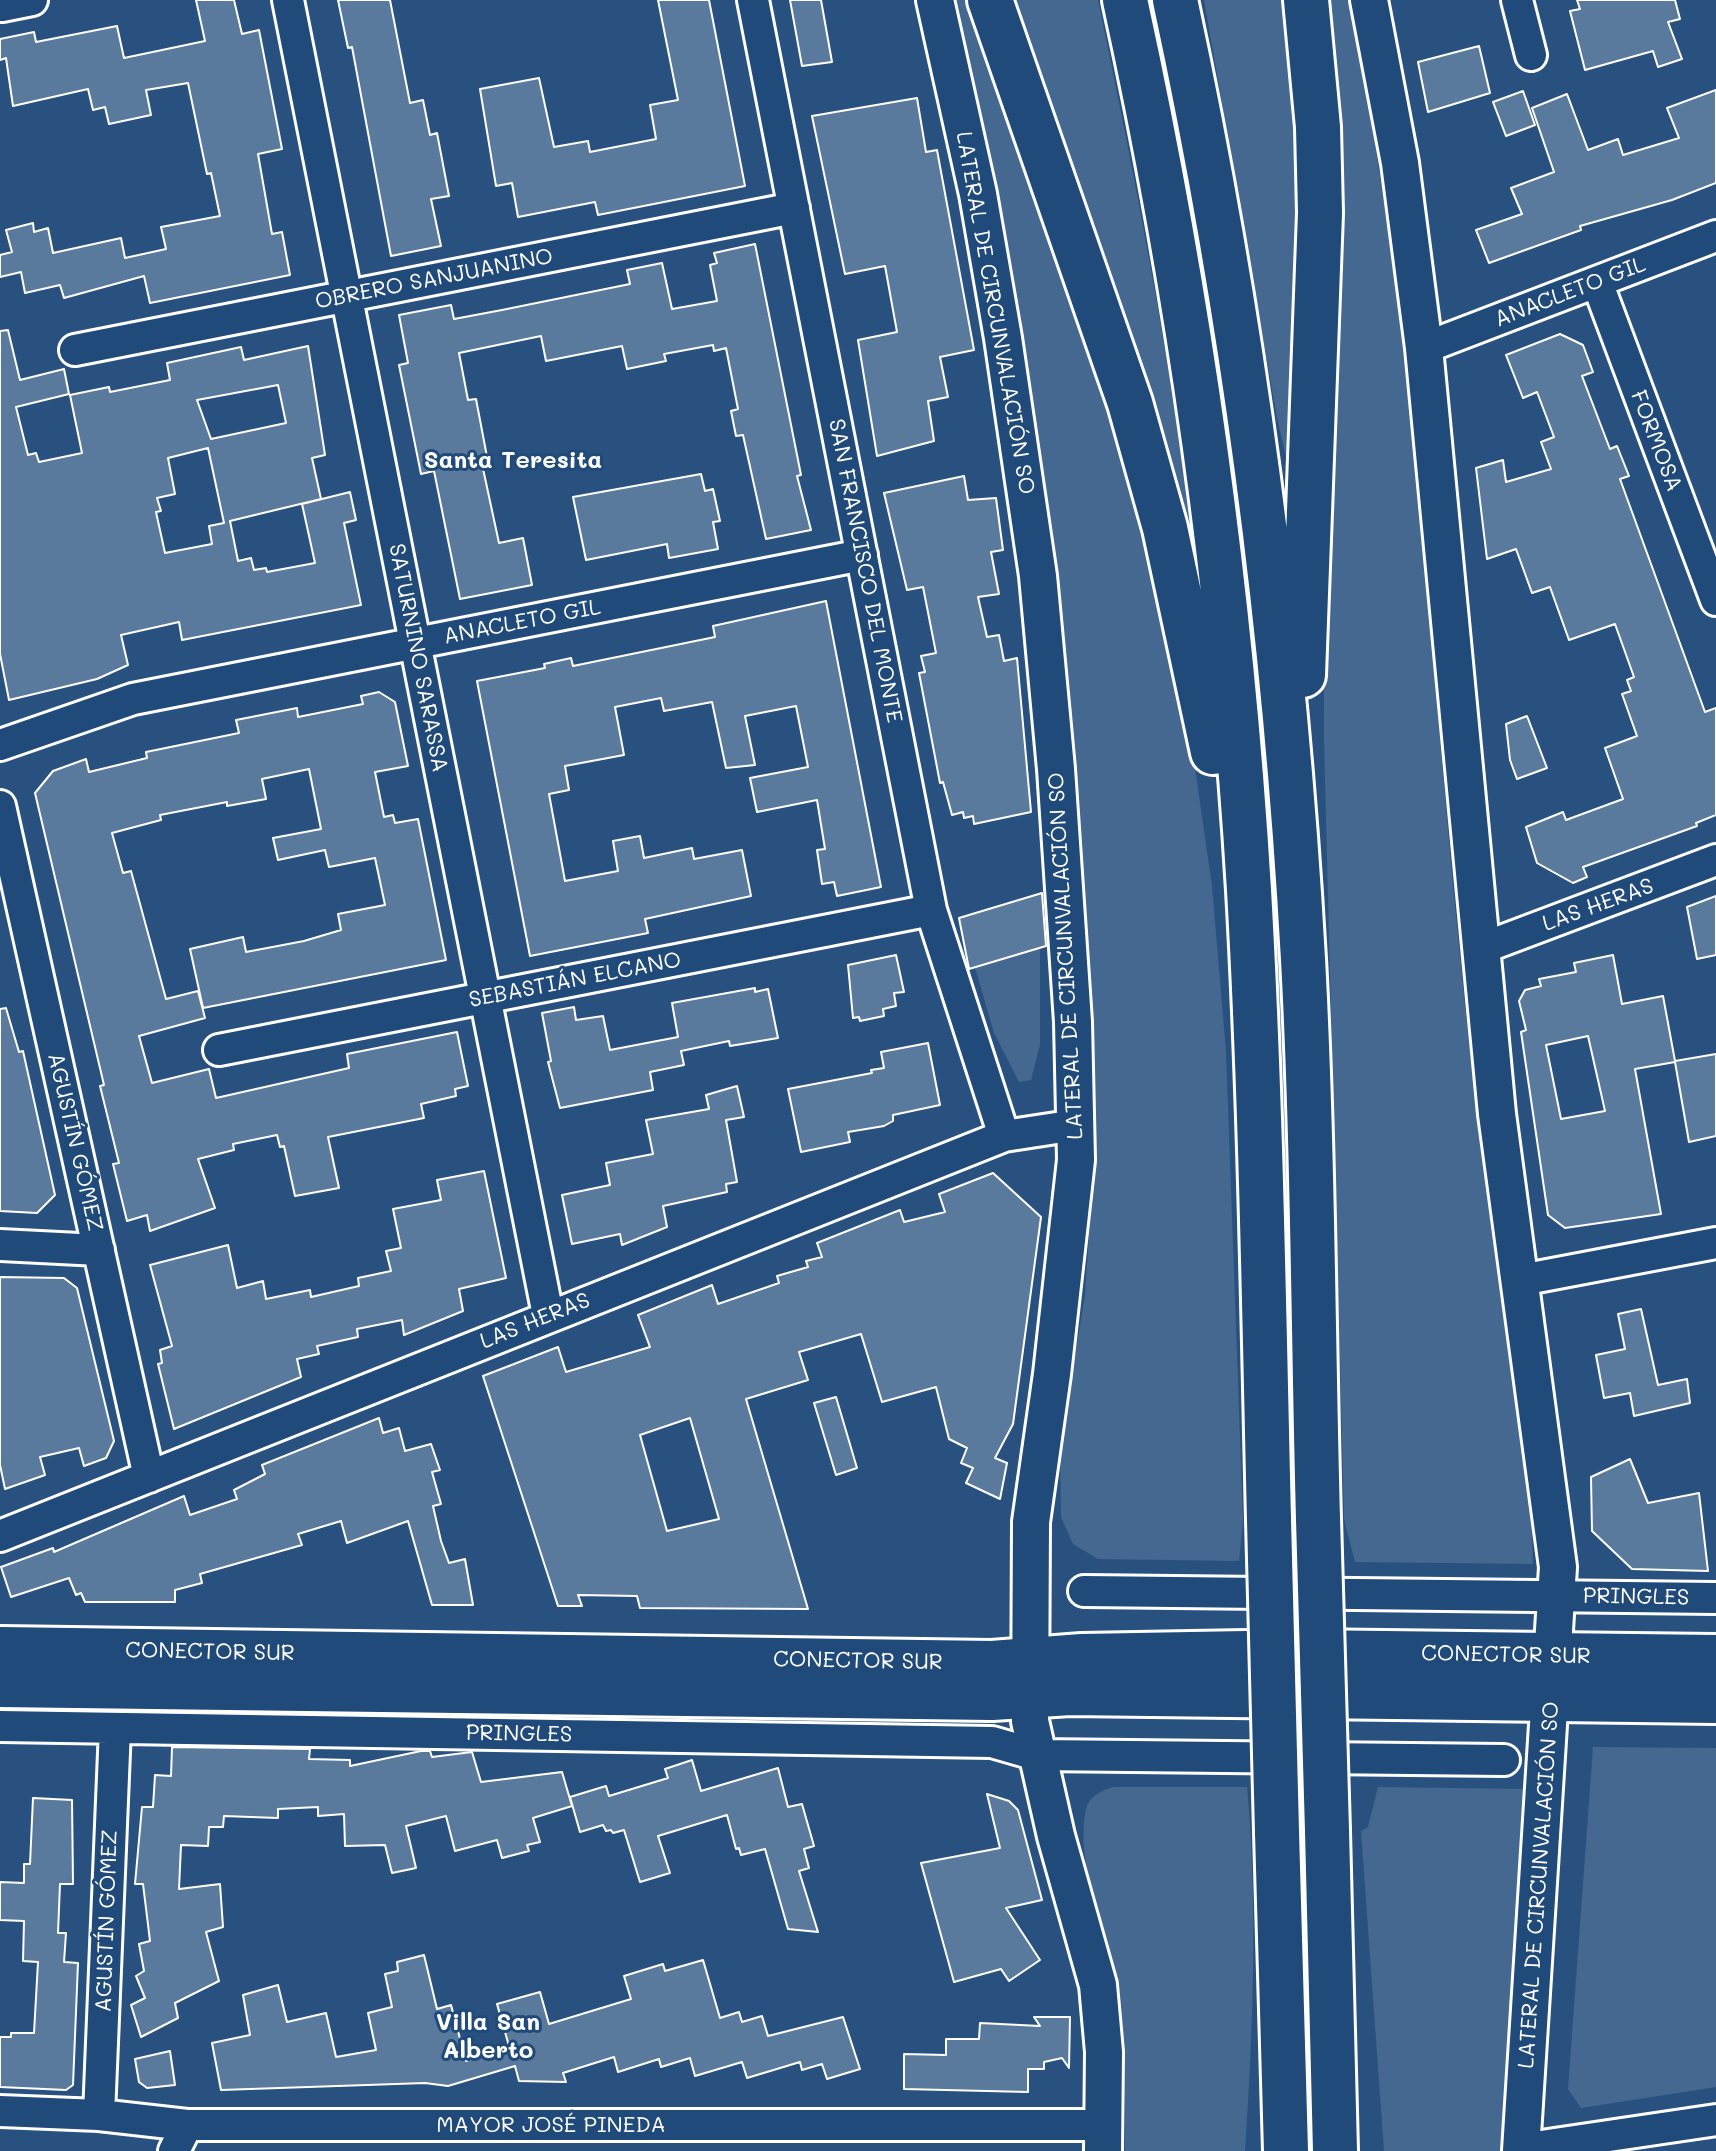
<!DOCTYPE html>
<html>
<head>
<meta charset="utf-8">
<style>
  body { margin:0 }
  canvas { display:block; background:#28517f }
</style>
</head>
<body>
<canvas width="1716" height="2151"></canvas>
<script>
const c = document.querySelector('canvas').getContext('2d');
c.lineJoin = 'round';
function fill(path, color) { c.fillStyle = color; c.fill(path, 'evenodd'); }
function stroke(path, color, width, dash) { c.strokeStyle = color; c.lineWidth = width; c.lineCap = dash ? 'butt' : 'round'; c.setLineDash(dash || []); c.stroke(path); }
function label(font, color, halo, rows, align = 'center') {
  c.font = font + ' Mali,sans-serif'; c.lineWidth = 6; c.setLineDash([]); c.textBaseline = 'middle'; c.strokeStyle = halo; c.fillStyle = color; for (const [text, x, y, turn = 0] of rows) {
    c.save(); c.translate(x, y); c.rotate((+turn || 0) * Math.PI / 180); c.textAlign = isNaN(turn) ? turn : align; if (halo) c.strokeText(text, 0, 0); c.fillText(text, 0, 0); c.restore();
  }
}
const green = new Path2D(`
  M952 0H973L1128 449 1192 747 1212 886 1226 1051 1243 1521 1239 1561 1098 1559 1073 1544 1061 1517 1060 1449 1085 1295 1096 1129 1082 869 1056 572 1020 324 982 130Z
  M1006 0H1098C1139 198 1178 395 1199 597Z
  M1204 0H1293L1305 103 1294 492 1277 418Z
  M1323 0H1349C1413 315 1428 637 1460 956 1478 1141 1504 1326 1531 1510L1533 1564 1355 1562 1344 1519 1324 741Z
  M1040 944V1044L1031 1080 1019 1082 994 1033 974 964Z
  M1593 1747 1716 1748V2087L1581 2108 1568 2089Z
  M1113 1787H1247C1258 1907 1253 2030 1245 2151H1125C1126 2096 1124 2040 1115 1985 1107 1931 1074 1864 1086 1809 1089 1796 1101 1791 1113 1787Z
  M1378 1787 1526 1789 1503 2151H1384L1361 1831 1368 1827Z`);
const building = new Path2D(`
  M196 0H234L242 34 259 30 282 149 258 154 272 234 282 232 290 275 150 303 144 276 64 298 60 285 25 293 21 272 0 277V255L12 252 6 230 33 223 34 232 48 228 53 253 121 238 125 258 166 249 161 227 220 216 211 173 207 174 188 83 146 90 151 115 109 124 105 107 93 110 88 89 13 106 6 58 0 60V39L34 32 36 42 117 26 124 58 205 41Z
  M338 0H390L410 103 423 100 430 135 437 133 449 196 431 199 441 246 391 256 352 47 348 48Z
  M658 0H709L745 186 598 215 595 202 518 217 512 183 496 186 480 89 539 78 554 147 588 141 590 152 656 139 650 105 678 100Z
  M790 0H821L832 62 802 66Z
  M1577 0H1675L1680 19 1668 22 1682 59 1658 67 1653 51 1585 70 1570 11 1580 9Z
  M1479 46 1490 93 1428 112 1418 62Z
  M1716 90V183L1672 200 1580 226 1581 230 1489 263 1476 230 1522 214 1511 188 1554 172 1532 108 1567 94 1588 150 1618 139 1623 155 1679 138 1667 108Z
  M1523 91 1535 125 1506 136 1493 102Z
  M917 98 926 152 937 150 974 350 940 357 948 397 928 401 934 441 877 456 858 340 897 332 885 266 845 274 812 116Z
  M755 244 801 475 797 476 811 530 766 539 743 435 736 436 731 411 738 409 726 348 714 351 713 345 664 354 666 361 627 369 622 346 546 361 541 336 459 353 468 400 476 399 488 462 482 464 499 543 523 538 532 585 460 599 434 471 421 474 399 365 408 363 399 315 451 305 454 319 502 310 630 284 627 270 662 263 672 309 717 301 710 265 717 263 714 253Z
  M8 330 20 380 64 369 69 394 16 407 28 455 36 453 39 462 82 453 70 395 109 387 110 392 170 380 167 363 241 347 244 360 308 346 325 455 312 458 321 499 230 521 238 561 251 558 254 570 266 568 267 572 315 563 302 504 350 492 356 520 344 523 361 605 182 640 179 622 121 635 128 665 97 679 9 700 0 654V331ZM278 385 286 423 211 439 197 400ZM208 448 224 523 209 526 212 544 165 553 156 512 161 511 157 498 175 494 168 458Z
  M1560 334 1583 345 1593 372 1582 376 1610 449 1617 446 1629 476 1620 479 1705 712 1716 708V815L1696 823 1697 826 1583 867 1587 877 1573 883 1537 863 1526 827 1563 812 1566 820 1623 799 1605 748 1637 736 1622 694 1631 691 1627 680 1634 677 1615 624 1569 640 1550 587 1532 593 1516 549 1487 559 1476 468 1503 460 1506 482 1551 469 1541 442 1554 437 1537 392 1523 398 1506 355Z
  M701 474 705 491 713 489 720 521 713 522 718 549 669 558 667 544 586 560 573 497Z
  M964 476 968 500 996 498 1003 550 991 552 999 594 978 597 987 637 999 635 1004 661 1017 658 1031 812 974 824 973 816 964 818 963 812 952 815 943 782 940 783 919 673 925 672 921 656 936 653 923 587 907 590 884 493Z
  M826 601 881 887 837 896 834 882 822 884 817 850 825 849 817 800 757 812 750 778 808 767 796 706 745 716 755 765 726 768 712 702 664 711 661 698 615 707 624 755 565 766 569 790 549 794 565 881 618 871 613 841 640 836 644 858 692 848 694 859 742 850 751 896 645 919 648 933 530 956 477 681 545 668 544 664 571 658 573 666 715 637 713 626Z
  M379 692 395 702 408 766 375 772 384 817 393 815 395 823 418 819 446 960 203 1008 190 949 243 937 246 952 304 941 341 930 338 914 385 905 375 858 329 867 325 850 278 860 273 838 321 829 309 769 262 779 266 799 227 806V802L160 815 161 820 112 833 123 873 131 871 166 999 198 991 205 1018 139 1036 152 1083 209 1069 216 1098 349 1068 347 1054 457 1032 468 1086 455 1089 456 1096 421 1104 424 1118 328 1137 339 1188 295 1196 284 1146 280 1147 277 1135 233 1144 234 1150 198 1159 215 1208 150 1231 147 1215 127 1221 113 1164 119 1163 100 1086 104 1085 35 793 53 771 86 759 89 772 147 758 146 752 239 733 236 720 297 708 298 717 363 704 361 696Z
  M1527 716 1547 768 1517 779 1510 760 1506 724Z
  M1042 893 1046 946 969 969 959 918Z
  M1716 896V955L1697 959 1687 907Z
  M896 955 904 992 894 993 896 1006 883 1009 884 1016 860 1021 859 1017 853 1018 848 965Z
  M1613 955 1622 1004 1663 996 1675 1061 1716 1054V1136L1689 1142 1675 1062 1635 1069 1661 1214 1565 1228 1548 1215 1521 1032 1526 1030 1519 1001 1525 990 1541 986 1539 979 1576 972 1574 963ZM1588 1036 1605 1111 1561 1119 1546 1045Z
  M755 988V992L768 989 778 1038 730 1046 729 1041 681 1051 684 1065 650 1072 653 1090 560 1108 548 1062 551 1061 542 1013 574 1007 576 1020 603 1016 610 1050 678 1037 672 1003Z
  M6 1008 19 1052 23 1051 55 1195 37 1213 0 1211V1009Z
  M928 1043 940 1105 893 1115V1121L884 1126 848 1132 850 1142 801 1152 788 1089 872 1073 871 1070 884 1068 881 1052Z
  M737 1086 744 1117 726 1120 737 1182 726 1184 727 1192 663 1206 667 1227 622 1245 620 1234 572 1244 562 1195 610 1185 606 1163 653 1154 646 1120 709 1109 706 1095Z
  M484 1171 506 1278 459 1289 463 1311 404 1335 402 1320 357 1329 358 1337 317 1346 319 1354 297 1359 301 1377 174 1429 158 1364 162 1363 160 1350 172 1346 150 1265 228 1245 237 1288 263 1281 266 1299 310 1290 311 1297 359 1286 358 1278 391 1271 386 1251 401 1248 393 1209 441 1200 437 1180Z
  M993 1173 1041 1217 1013 1424 995 1458 1007 1463 1000 1499 966 1483 973 1468 961 1463 967 1448 949 1439 936 1387 882 1402 861 1334 799 1352 808 1380 746 1399 808 1609 640 1608 637 1596 578 1595 582 1606H558L483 1376 558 1347 566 1372 650 1347 638 1315 712 1285 718 1304 779 1283 777 1276 808 1267 806 1261 822 1257 817 1243 900 1210 904 1222 945 1212 939 1194ZM690 1418 719 1519 667 1531 640 1435Z
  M0 1277 64 1278 77 1288 114 1441 106 1458 84 1466 79 1448 40 1457 45 1475 5 1489 0 1465Z
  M1641 1309 1658 1385 1687 1379 1690 1403 1634 1416 1630 1393 1604 1398 1596 1355 1625 1349 1618 1314Z
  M836 1397 857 1468 836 1475 814 1403Z
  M379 1418 383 1433 399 1428 405 1451 431 1444 440 1470 432 1472 441 1504 433 1506 441 1541 449 1563 465 1559 473 1605H432L408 1521 347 1543 341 1521 298 1534 302 1545 200 1574 202 1583 175 1590V1602H85L81 1593 76 1595 69 1578 11 1597 1 1567 53 1548 54 1552 184 1496 190 1515 237 1499 234 1490 265 1474 262 1465Z
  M1630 1459 1648 1503 1699 1493 1708 1571 1632 1569 1592 1531 1591 1477Z
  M172 1747 310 1749 309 1759 350 1760V1766L421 1751H430L432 1757 472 1752 481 1782 562 1772 572 1806 533 1818 540 1842 527 1845 529 1851 502 1858 497 1840 455 1851 446 1816 406 1826 416 1868 392 1873 385 1845 345 1846 344 1814 318 1816V1807L278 1809V1818L224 1816 223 1827H209L208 1846 181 1845 179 1889 220 1884 223 1927 206 1932 219 1981 175 2003 178 2018 141 2037 131 2005 145 1998 136 1976 144 1971 139 1944 150 1941 143 1884H135L142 1807H153L155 1775 171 1776Z
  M692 1760 701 1791 778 1768 788 1807 802 1804 814 1846 804 1849 809 1868 799 1871 818 1932 788 1929 765 1849 741 1855 739 1848 736 1849 727 1815 658 1836 670 1873 640 1882 624 1830 613 1833 611 1830 606 1831 603 1825 580 1832 570 1797 606 1786 609 1796 668 1778 665 1769Z
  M987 1794 1009 1801 1018 1810 1042 1900 1006 1908 1040 1960 1009 1981 1001 1969 954 1982 921 1863 1000 1848Z
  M33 1798 72 1800 73 1884H60L58 1933H66L64 1962 78 1963 73 2085 66 2090 0 2087V2037H11V2033H34L38 1962 23 1961 24 1921 0 1920V1882L24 1883V1864H30Z
  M424 1955 437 2009 451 2005 466 2061 509 2046 497 2004 540 1992 549 2024 631 1999 624 1976 663 1964 665 1971 703 1960 720 2018 739 2012 742 2022 762 2016 768 2036 843 2017 860 2069 827 2079 822 2064 802 2070 800 2062 747 2078 742 2062 695 2076 690 2058 661 2067 659 2059 618 2072 614 2057 563 2073 566 2082 519 2081 515 2066 448 2086 425 2083 221 2090 212 2043 250 2035 243 1995 278 1985 287 2022 326 2013 336 2057 376 2050 368 2013 392 2007 385 1974 398 1971 397 1962Z
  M1034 2017H1070L1069 2068 1062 2058 1044 2062V2069H1028V2092L904 2089V2054L946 2055V2039H979L980 2023 1040 2026Z
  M170 2051 175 2085 147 2088 139 2082 135 2059Z`);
const minor = new Path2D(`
  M288 0 548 1315
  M753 0 931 910 1004 1136
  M1517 0 1531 55
  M2 6 32 0
  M1597 282 1716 600
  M1424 348 1716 236
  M75 350 794 208
  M0 745 133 699 862 555
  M0 806 149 1477
  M1480 949 1716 860
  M219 1050 931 910
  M0 1245 99 1250
  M1521 1280 1716 1243
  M0 1536 1004 1136 1076 1125
  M1084 1591 1716 1598
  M0 1726 992 1742 1037 1755 1504 1760
  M0 2111 99 2115 187 2125H1103
  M99 2115 115 1728
  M1521 2149 1716 2120
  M174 2151 187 2125`);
const tertiary = new Path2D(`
  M935 0 978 194 1003 338 1038 576 1056 769 1073 1022 1076 1160 1052 1374 1031 1522 1030 1721 1056 1836 1098 1985 1104 2052 1103 2151
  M1369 0 1400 163 1424 348 1497 1114 1558 1567 1521 2151`);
const primary = new Path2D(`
  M0 1649 992 1663 1082 1656 1301 1652 1716 1657
  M0 1685 992 1698 1070 1693 1716 1701`);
const motorway = new Path2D(`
  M990 0 1130 403 1165 528 1213 752
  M1125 0C1189 292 1231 592 1249 890 1261 1100 1264 1310 1269 1520
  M1175 0C1243 315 1285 637 1303 959 1313 1145 1313 1333 1318 1519
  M1303 675 1320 213 1318 127 1306 0
  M1327 1831 1335 2151
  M1277 1832 1286 2151`);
const motorwayBridge = new Path2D(`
  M1318 1519 1327 1831
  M1269 1520 1277 1832`);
const streetNames = [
  ["OBRERO SANJUANINO",434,279,-11],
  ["ANACLETO GIL",1570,292,-21],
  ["LATERAL DE CIRCUNVALACIÓN SO",995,313,80],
  ["FORMOSA",1656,441,69],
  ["SAN FRANCISCO DEL MONTE",865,571,79],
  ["ANACLETO GIL",522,622,-11],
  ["SATURNINO SARASSA",418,658,79],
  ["LAS HERAS",1598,905,-20],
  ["LATERAL DE CIRCUNVALACIÓN SO",1066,956,-93],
  ["SEBASTIÁN ELCANO",575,980,-11],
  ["AGUSTÍN GÓMEZ",75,1142,77],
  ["LAS HERAS",535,1321,-22],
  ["PRINGLES",1636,1597,1],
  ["CONECTOR SUR",210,1652,1],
  ["CONECTOR SUR",1506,1655,1],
  ["CONECTOR SUR",858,1661,1],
  ["PRINGLES",519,1734,1],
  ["LATERAL DE CIRCUNVALACIÓN SO",1539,1885,-86],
  ["AGUSTÍN GÓMEZ",107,1921,-88],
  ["MAYOR JOSÉ PINEDA",551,2125]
];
const neighbourhoodNames = [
  ["Santa Teresita",513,461],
  ["Villa San",488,2023],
  ["Alberto",488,2051]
];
fill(green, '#446890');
fill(building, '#5a7a9d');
stroke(building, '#fff', 2);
stroke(minor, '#fff', 36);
stroke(tertiary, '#fff', 42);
stroke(primary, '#fff', 50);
stroke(motorway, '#fff', 50);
stroke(minor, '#1f4a7a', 30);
stroke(tertiary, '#1f4a7a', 36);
stroke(primary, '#1f4a7a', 44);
stroke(motorway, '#1f4a7a', 44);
stroke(motorwayBridge, '#fff', 50, []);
stroke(motorwayBridge, '#1f4a7a', 44);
label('22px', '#fff', '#1f4a7a', streetNames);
label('bold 24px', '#fff', '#1f4a7a', neighbourhoodNames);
</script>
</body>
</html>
